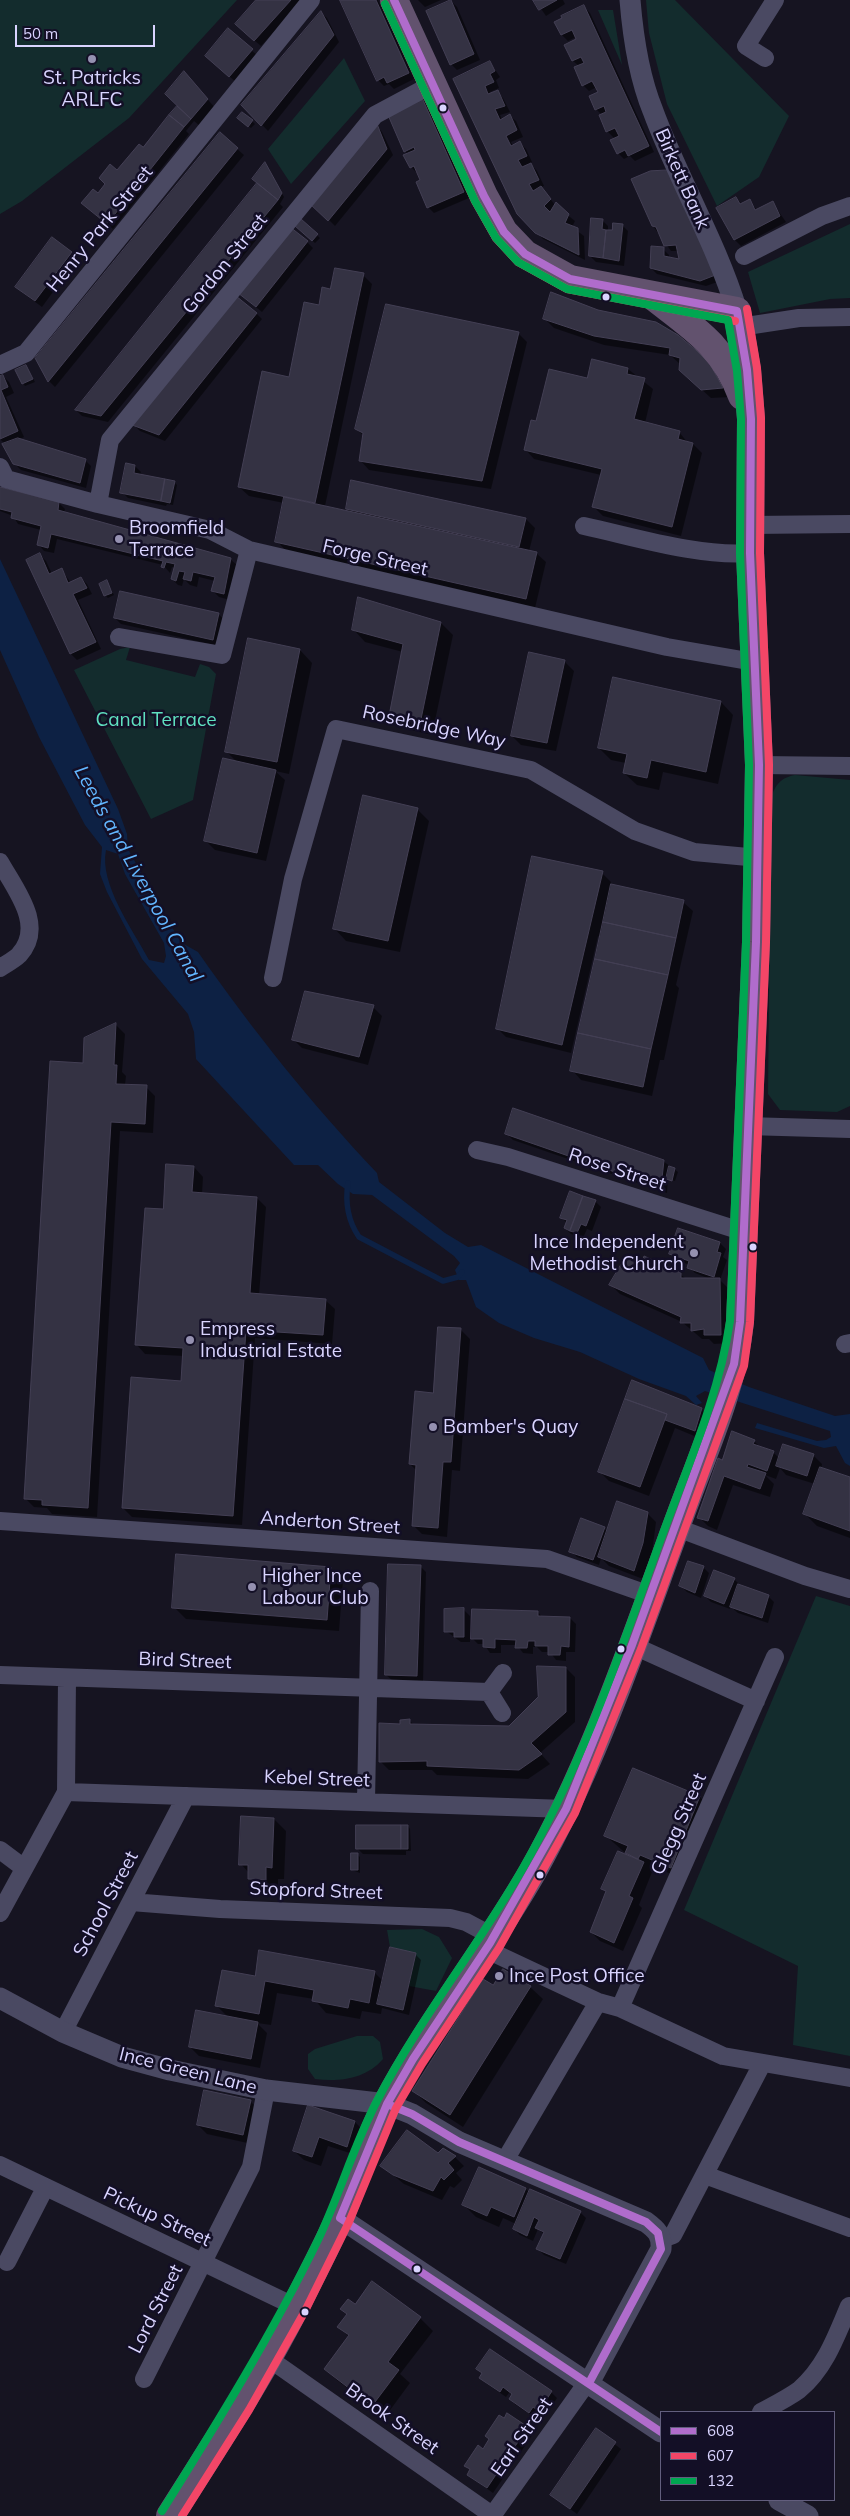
<!DOCTYPE html>
<html>
<head>
<meta charset="utf-8">
<style>
  body { margin:0 }
  #map { position:relative; width:850px; height:2516px; overflow:hidden; background:#161421; font-family:Mulish,sans-serif }
  canvas { display:block }
  .legend { position:absolute; left:660px; top:2411px; width:175px; height:90px; box-sizing:border-box; background:#130f26; border:1px solid #625e7d; margin:0; padding:6px 9px; list-style:none; font-size:15px; color:#d9d4ff }
  .legend li { display:flex; align-items:center; gap:10px; height:25px }
  .legend b { width:25px; border:1px solid #625e7d }
  .scale { position:absolute; left:15px; top:25px; width:140px; height:22px; box-sizing:border-box; border:2px solid #d9d4ff; border-top:0; padding-left:6px; font-size:15px; line-height:18px; white-space:nowrap; color:#d9d4ff; -webkit-text-stroke:4px #130f26; paint-order:stroke }
</style>
</head>
<body>
<div id="map">
<canvas width="850" height="2516"></canvas>
<ul class="legend">
<li><b style="height:6px;background:#b06ccc"></b>608</li>
<li><b style="height:6px;background:#f34667"></b>607</li>
<li><b style="height:6px;background:#00a651"></b>132</li>
</ul>
<div class="scale">50 m</div>
</div>
<script>
const c = document.querySelector('canvas').getContext('2d');
c.lineJoin = 'round';
function fill(path, color) { c.fillStyle = color; c.fill(path, 'evenodd'); }
function stroke(path, color, width, dash) { c.strokeStyle = color; c.lineWidth = width; c.lineCap = dash ? 'butt' : 'round'; c.setLineDash(dash || []); c.stroke(path); }
function label(font, color, halo, rows, align = 'center') {
  c.font = font + ' Mulish,sans-serif'; c.lineWidth = 5; c.setLineDash([]); c.textBaseline = 'middle'; c.strokeStyle = halo; c.fillStyle = color; for (const [text, x, y, turn = 0] of rows) {
    c.save(); c.translate(x, y); c.rotate((+turn || 0) * Math.PI / 180); c.textAlign = isNaN(turn) ? turn : align; if (halo) c.strokeText(text, 0, 0); c.fillText(text, 0, 0); c.restore();
  }
}
const green = new Path2D(`
  M0 0H237L129 118 22 201 0 214Z
  M646 0H675L789 116 759 177 717 206 667 104 649 33Z
  M598 10H613L622 65Z
  M344 58 365 101 291 184 268 149Z
  M850 224V298L830 299 760 313 748 272Z
  M130 647 126 660 195 677 200 664 209 667 216 674 193 800 151 819 74 670 120 649Z
  M795 775 850 780V1106L837 1112 780 1110 768 1094 771 799C775 785 780 778 795 775Z
  M816 1596 850 1606V2056L793 2045 798 1966 684 1910Z
  M422 1929 439 1937 452 1958 436 1991 409 1986 414 1953 390 1947 387 1930Z
  M357 2036H373L380 2042 383 2059C366 2079 340 2082 315 2079L308 2069V2054L315 2049Z`);
const water = new Path2D(`
  M0 559 118 809 127 834 128 849 166 918 182 943 198 952C254 1032 310 1102 377 1173L379 1182 445 1233 468 1247 481 1245 703 1358 709 1370 749 1387 835 1416 850 1414V1466L845 1463 836 1446 824 1448 755 1428 757 1423 817 1441 826 1440 831 1437 830 1431 705 1391 696 1396 702 1403 696 1405 686 1396 639 1379 580 1352 534 1338 499 1323 476 1307 466 1280H459L455 1270 460 1263 454 1256 372 1195 353 1194 338 1184 318 1165H294L196 1059 194 1032 188 1014 142 959 107 892 100 874 102 847 85 825 39 737 0 650ZM106 850 118 854 125 874 164 943 166 956 164 963 149 960C133 930 99 884 106 850Z`);
const shadow = new Path2D(`
  M258 0H303L261 46 242 30Z
  M341 0H378L414 79 394 89 389 84 384 86 378 80Z
  M418 0H441L425 7Z
  M535 0H563L565 4 546 16Z
  M451 1 457 7 480 60 457 70 451 64Z
  M584 7 590 13 654 152 635 161 630 156 624 159 618 153 615 139 607 131 602 115 596 109 600 93 597 87 589 91 583 85 579 66 573 61 576 37 568 41 562 35 556 22Z
  M321 13 327 18 339 42 268 131 243 105Z
  M228 30 258 56 236 82 212 62Z
  M490 62 500 77 496 80 499 88 490 92 491 94 497 92 503 98 510 112 500 115 502 120 510 116 516 121 523 137 511 142 513 146 520 143 526 149 532 162 530 163 537 171 544 186 541 187 555 205 575 221 572 227 584 236 585 260 543 239 518 213 455 80Z
  M184 72 216 109 201 127 194 121 186 131 189 134 113 229 83 203 98 195 118 172 144 149 178 106Z
  M423 101 429 107 469 198 434 213 428 207 422 180 418 172 417 173 411 167 408 154 405 151Z
  M241 121H252L255 124 251 128Z
  M377 126 382 132 393 155 335 226 312 203Z
  M220 134 244 155 55 387 49 381 37 358Z
  M265 164 284 197 280 204 283 207 108 422 82 416 76 410 259 183Z
  M632 180 723 280 706 286 657 274 651 268 663 249 669 255V258L681 260 678 251H671L653 226Z
  M736 198 742 204 749 201 757 210 772 202 786 222 741 246 735 240 718 208Z
  M602 220 608 226V231H613L622 225 628 231 624 266 596 262 590 256Z
  M301 221 320 238 315 243 296 226Z
  M307 242 313 248 262 312 246 299Z
  M71 253 77 259 42 307 23 293Z
  M363 275 372 284 325 506 347 510 352 481 526 519 535 528 529 551 536 553 546 562 535 608 286 551 277 541 284 503 249 496 239 487 290 378 320 306Z
  M256 313 262 319 165 441 140 431 134 425Z
  M545 319 695 350 719 375 731 397 711 398 690 379 681 365 670 355 604 345 554 328Z
  M518 333 527 342 491 489 369 470 360 460 364 436 356 429Z
  M26 366 35 382 25 386 23 383Z
  M628 369 653 389 645 423 679 432 688 443 693 444 702 453 681 536 603 516 594 507 601 475 534 459 525 449 537 422 588 379Z
  M3 376 9 382 14 393 6 397 24 437 18 440 85 460 91 466 86 488 21 470 14 463 5 444 0 439V377Z
  M135 466 141 472 140 475 174 482 177 485 173 505 167 504 166 506 128 498 122 492Z
  M0 490 59 503 65 509 64 513 230 559 237 565 230 600 219 597 213 591 215 581 199 577 197 587 190 585 184 579 182 586 178 585 172 579 175 568 172 567 170 573 163 565 57 539 54 553 44 551 38 544 41 530 18 524 13 516 0 511Z
  M40 555 46 561 52 574 61 569 71 583 81 578 87 584 92 594 78 600 101 649 77 660 71 654 28 560Z
  M107 582 114 595 108 598 105 595Z
  M218 614 225 620 219 646 121 624 115 618Z
  M441 623 453 635 432 735 403 728 390 716 403 652 365 642 353 629Z
  M300 650 312 663 289 774 275 771 285 780 266 861 215 850 206 841 237 762 226 751Z
  M565 662 574 671 556 751 521 745 512 736Z
  M721 702 733 715 718 784 663 772 659 790 637 785 624 773 626 763 611 760 599 748Z
  M417 809 429 821 400 952 346 941 334 928Z
  M602 873 611 882 610 886 683 902 693 911 676 985 679 988 664 1060H660L652 1096 581 1080 572 1070 601 937 598 936 571 1053 506 1037 497 1028Z
  M373 1007 382 1016 368 1065 302 1048 293 1039Z
  M116 1025 125 1034 122 1072 126 1076 125 1085 146 1087 155 1096 153 1133 120 1131 97 1517 52 1514 47 1508 34 1507 25 1498 84 1064Z
  M507 1134 663 1161 678 1172 675 1181 668 1179 667 1193 513 1140Z
  M194 1167 203 1177 202 1194 257 1198 266 1207 259 1295 325 1300 335 1309 332 1344 255 1338 242 1525 132 1517 123 1508 182 1382 184 1356 145 1354 136 1344 164 1210Z
  M595 1201 601 1207 592 1231 587 1229 583 1238 571 1234 565 1228 567 1223 561 1217Z
  M679 1229 720 1243 726 1249 723 1257 727 1260 720 1280 729 1289 730 1343 714 1344 709 1339H702L682 1322 620 1294 611 1285 642 1263 680 1274 686 1279H710L695 1273 689 1267 690 1265 676 1260 670 1254Z
  M461 1330 470 1339 460 1471 452 1470 447 1537 422 1534 413 1525 417 1471 410 1464 434 1394Z
  M632 1381 701 1409 710 1418 704 1440 675 1428 649 1496 609 1481 600 1472Z
  M754 1441 761 1448 773 1452 779 1458 813 1455 822 1464 821 1469 850 1478V1538L817 1526 805 1514 815 1484 786 1475 780 1468 776 1479 765 1475 774 1484 770 1497 733 1485 717 1530 708 1526 699 1517 723 1461Z
  M647 1513 656 1522 652 1553 643 1579 609 1566 601 1558 599 1565 577 1557 571 1551 604 1528 608 1532Z
  M420 1566 426 1572 423 1682 393 1681 386 1675Z
  M703 1567 709 1573 701 1598 687 1592 681 1586Z
  M330 1568 343 1580 339 1631 186 1619 174 1607Z
  M734 1579 740 1585 768 1596 774 1602 768 1623 738 1613 731 1607 730 1609 711 1602 705 1596Z
  M464 1610 470 1616V1642H461L446 1631Z
  M538 1612 542 1617 570 1618 576 1624 575 1652H566V1661L556 1660 550 1652H542L537 1647H533V1654L523 1653 517 1645H501V1653H490L484 1644H478L472 1638Z
  M566 1668 575 1677V1722L540 1753 550 1764 528 1779 437 1775 432 1770H389L380 1761 410 1721 414 1725 509 1727Z
  M634 1770 700 1797 712 1810 683 1879 652 1866 650 1870 652 1872 639 1905 642 1908 623 1951 600 1941 591 1932 607 1893 603 1889 631 1858 606 1836Z
  M274 1819 286 1831 284 1879H278V1891H261L249 1878V1873L241 1864Z
  M408 1826 410 1829 411 1851H406V1855L363 1854 357 1848Z
  M357 1854 360 1857V1873L352 1870Z
  M415 1954 421 1960 409 2015 382 2008 381 2014 362 2011 360 2019 326 2013 314 1999 277 1993 271 2025 257 2023 267 2033 260 2068 199 2056 190 2047 229 2018 217 2006 256 1977 374 1972 383 1981Z
  M504 1970 530 1987 543 1999 463 2127 426 2103 414 2091Z
  M250 2101 259 2110 252 2144 207 2134 198 2125Z
  M309 2107 355 2122 364 2131 356 2155 328 2146 321 2166 304 2160 294 2151Z
  M455 2157 464 2166 456 2173 462 2180 454 2188 450 2186 442 2200 404 2184 382 2166Z
  M480 2169 526 2189 530 2193 580 2212 586 2218 566 2264 544 2255 538 2249 544 2234 538 2229 533 2241 520 2235 514 2229 516 2224 503 2218 499 2227 476 2217 464 2205Z
  M373 2282 420 2318 433 2331 400 2374 410 2383 385 2417 338 2381 325 2369 349 2337 339 2326Z
  M477 2369 551 2392 557 2398 545 2416 540 2412 536 2418 516 2405 510 2399 513 2395 509 2393 506 2397 487 2384 481 2378 483 2375Z
  M527 2428 533 2434 493 2493 468 2475 471 2470 466 2465 483 2450Z
  M596 2430 621 2449 577 2514 551 2495Z`);
const stream = new Path2D(`
  M348 1183C345 1202 348 1221 359 1237L443 1281 458 1277 462 1272`);
const building = new Path2D(`
  M256 0H291L254 41 235 24Z
  M340 0H376L409 73 387 83 384 77 377 81Z
  M451 0 474 54 450 65 426 11Z
  M533 0H557L539 10Z
  M584 5 649 146 628 156 625 150 617 154 610 140 619 136 615 128 606 132 599 115 606 112 604 106 595 110 589 96 598 92 592 81 582 86 574 67 584 63 581 57 572 61 564 45 576 39 572 30 561 35 554 22 562 18 561 16Z
  M321 11 334 35 261 126 241 105Z
  M228 28 253 49 229 77 205 56Z
  M490 61 495 71 490 74 494 82 485 86 488 94 498 90 505 106 495 109 500 120 510 114 517 130 506 136 511 146 520 141 527 156 518 160 522 167 531 163 539 180 529 184 533 191 541 186 551 199 544 206 550 212 556 202 569 214 565 223 578 228 579 255 535 233 517 214 453 79Z
  M184 71 208 99 191 119 165 94Z
  M423 100 464 192 427 208 416 182 420 180 414 166 410 168 403 155 415 150 414 147 404 152 388 115Z
  M177 106 191 119 184 127 169 115Z
  M242 112 253 120 248 127 237 118Z
  M169 115 184 127 107 224 81 203 93 189 98 193 105 184 99 178 110 164 117 170 139 144 143 147Z
  M377 124 387 149 328 221 310 204Z
  M220 132 238 148 48 382 35 358Z
  M265 162 282 193 278 200 252 179Z
  M675 170 718 274 700 281 650 268 651 246 664 247V256L679 259 676 245 664 246 656 227 652 226 631 179 650 171Z
  M257 183 278 200 101 416 75 410Z
  M736 197 740 204 750 199 755 210 773 201 780 216 734 240 716 208Z
  M591 218 603 219 602 229 606 230 603 258 589 256Z
  M301 219 318 234 312 241 295 226Z
  M613 223 623 224 619 261 603 258 606 230H612Z
  M290 227 308 241 256 307 238 293Z
  M52 237 72 252 35 301 15 287Z
  M335 268 364 273 315 503 238 487 262 371 289 377 304 302 319 305 322 287 330 289Z
  M551 292 598 310 656 322 678 335 696 350 710 364 723 388 701 390 679 370 680 358 669 355 670 348 594 336 543 319Z
  M236 296 257 313 159 435 132 425Z
  M386 304 519 332 482 481 359 461 363 433 355 429Z
  M592 359 628 368 627 374 645 378 634 419 680 431 678 439 693 443 672 527 592 507 602 469 524 450 531 420 536 421 549 369 587 378Z
  M26 365 33 379 22 384 15 370Z
  M3 375 8 387 1 390 18 431 0 439V376Z
  M18 438 86 459 80 483 13 464 2 444Z
  M126 463 135 465 134 473 165 479 161 501 120 493Z
  M165 479 175 481 170 503 161 501Z
  M351 480 526 518 519 547 346 509Z
  M0 487 59 502 58 510 231 558 224 594 211 591 215 577 193 572 191 581 183 579 185 572 179 571 176 581 171 579 175 564 166 562 164 568 161 567 163 561 51 534 48 548 37 545 41 526 11 518 12 512 0 509Z
  M284 497 537 552 526 599 275 542Z
  M40 553 49 574 62 568 68 583 81 577 87 588 73 594 96 642 70 654 26 560Z
  M107 580 112 593 104 596 99 584Z
  M120 591 219 613 213 640 114 618Z
  M358 597 441 622 420 724 389 716 403 644 352 630Z
  M248 638 300 649 277 762 225 752Z
  M529 652 565 660 547 743 511 736Z
  M613 677 721 701 706 772 651 760 647 778 623 773 627 754 598 748Z
  M223 758 276 770 257 853 204 841Z
  M363 795 418 808 388 941 333 929Z
  M532 856 603 871 562 1045 496 1029Z
  M611 884 684 900 676 938 603 922Z
  M603 922 676 938 668 975 595 959Z
  M595 959 668 975 651 1049 578 1033Z
  M305 991 374 1005 359 1057 292 1040Z
  M116 1023 114 1065H117L116 1084 147 1085 145 1124 111 1122 88 1508 42 1505V1500L24 1499 50 1061 83 1063 84 1038Z
  M578 1033 651 1049 643 1087 570 1071Z
  M513 1108 664 1160 661 1188 505 1134Z
  M166 1164 194 1166 192 1192 257 1197 250 1293 326 1299 323 1335 246 1330 233 1516 122 1508 131 1377 181 1381 183 1348 135 1345 145 1208 163 1209Z
  M669 1166 675 1168 672 1181 666 1179Z
  M570 1191 583 1196 570 1231 564 1228 567 1220 560 1218Z
  M583 1196 596 1200 586 1226 581 1224 577 1233 570 1231Z
  M678 1228 720 1242 717 1252 721 1253 714 1277 687 1268 689 1261 669 1254Z
  M627 1255 642 1262 644 1256 681 1273V1278H720L721 1335H704V1329L691 1331V1323H680L681 1317 609 1285Z
  M438 1327 461 1328 451 1462H443L438 1528 412 1526 416 1465 409 1464 415 1391 433 1393Z
  M632 1380 702 1408 695 1431 665 1420 667 1414 625 1399Z
  M625 1399 667 1414 640 1487 598 1472Z
  M732 1431 755 1440 753 1444 774 1451 767 1471 748 1464 747 1467 766 1473 760 1489 724 1476 708 1521 697 1518 718 1458 722 1460Z
  M783 1444 814 1454 807 1476 776 1466Z
  M820 1467 850 1477V1531L803 1514Z
  M617 1501 648 1512 643 1543 634 1571 598 1557Z
  M581 1518 605 1527 593 1560 569 1552Z
  M176 1554 331 1567 327 1620 172 1608Z
  M688 1561 704 1566 695 1593 679 1586Z
  M388 1564 421 1565 417 1676 385 1675Z
  M714 1570 735 1578 724 1604 704 1596Z
  M738 1584 769 1595 762 1618 730 1607Z
  M464 1608V1637H454V1632H444V1609Z
  M472 1609 538 1611V1616L570 1617 569 1647 561 1646 560 1655H548V1646H535V1641H528L527 1648H515L516 1640 495 1639V1648L483 1647V1639H471Z
  M537 1666 566 1667V1712L531 1743 542 1754 519 1770 427 1766V1761L379 1762V1723L400 1724V1720L410 1719V1724L509 1726 538 1697Z
  M633 1768 700 1796 671 1868 640 1855 638 1859 625 1853 628 1846 604 1836Z
  M241 1816 274 1818 272 1868 266 1867V1880L248 1879V1865H239Z
  M356 1825H401V1849H356Z
  M401 1825H408V1849H401Z
  M618 1851 644 1862 629 1896 633 1898 614 1943 590 1932 606 1891 601 1889Z
  M351 1853H358V1870H351Z
  M390 1947 416 1953 403 2010 377 2004Z
  M259 1950 375 1971 369 2003 350 1999 348 2008 312 2001 314 1990 265 1981 259 2014 215 2006 222 1970 255 1976Z
  M503 1969 531 1986 450 2115 412 2091 483 1979 493 1985Z
  M196 2010 258 2022 251 2059 189 2047Z
  M204 2090 251 2100 243 2135 197 2125Z
  M308 2105 355 2121 347 2147 319 2137 312 2157 293 2151Z
  M407 2130 438 2153 443 2148 456 2156 448 2163 454 2170 444 2180 441 2177 433 2191 393 2175 380 2166Z
  M479 2167 526 2188 514 2217 491 2207 487 2216 462 2205Z
  M530 2189 581 2211 560 2259 536 2249 544 2232 535 2228 539 2220 534 2217 527 2236 513 2229Z
  M372 2281 421 2317 388 2362 399 2370 372 2406 324 2369 349 2335 337 2327 347 2314 340 2309 348 2299 355 2304Z
  M490 2349 552 2391 539 2411 533 2407 529 2413 509 2399 512 2394 503 2387 500 2392 479 2378 482 2373 476 2369Z
  M507 2413 528 2427 487 2488 467 2475 470 2469 464 2466 478 2445 483 2449 489 2439 485 2436 499 2415 504 2418Z
  M596 2428 616 2442 570 2509 550 2495Z`);
const minor = new Path2D(`
  M765 58 746 46 775 0
  M744 256 822 216 850 206
  M740 327 799 318 850 317
  M0 365 26 353 311 0
  M0 467 6 479 98 504 210 530 249 550 667 647 754 662
  M98 504 110 440 375 115 431 85
  M750 525 850 524
  M584 526C635 537 699 557 750 553
  M119 637 222 655 249 550
  M759 765 850 766
  M0 862C15 889 46 926 19 955 14 960 6 964 0 968
  M273 978 293 879 336 729 531 770 635 831 694 852 759 858
  M747 1126 850 1129
  M477 1150 508 1157 744 1232
  M845 1344 850 1343
  M0 1521 547 1559 650 1595
  M675 1527 805 1576 850 1589
  M632 1645 756 1701
  M0 1675 489 1692 502 1713
  M489 1692 503 1673
  M66 1792 566 1809
  M366 1801 370 1591
  M0 1850 24 1868
  M131 1902 220 1909 450 1918 466 1922 481 1930 498 1955 598 2002 620 2008 723 2056 850 2078
  M0 1913 66 1792 67 1678
  M620 2008 775 1657
  M63 2032 186 1796
  M504 2162 598 2002
  M0 2165 296 2307
  M705 2175 850 2228
  M662 2239 673 2235 762 2064
  M7 2262 45 2188
  M268 2358 492 2515
  M144 2379 251 2167 266 2090
  M761 2412C774 2405 788 2398 799 2390 825 2368 836 2337 849 2306
  M492 2516 581 2391 589 2383`);
const tertiary = new Path2D(`
  M630 0C633 37 639 77 653 111 678 179 716 242 737 311
  M0 1998 63 2032 122 2057 170 2070 266 2090 387 2104 412 2114 459 2142 646 2222C657 2230 662 2235 661 2249L589 2383
  M340 2218 661 2432
  M779 2500 808 2516`);
const trunk = new Path2D(`
  M655 298C695 329 724 347 742 396
  M170 2516C214 2446 260 2378 297 2304 312 2274 328 2244 341 2214 357 2177 369 2138 387 2103 430 2022 488 1950 533 1871 595 1760 635 1638 679 1519 702 1455 733 1390 740 1322L756 942 759 765 750 553 751 419 747 370 737 311 570 279 525 254 504 232 484 196 394 0`);
const bus1 = new Path2D(`
  M394 0 484 196 504 232 525 254 570 279 737 311 747 370 751 419 750 553 759 765 756 942 740 1322 734 1364 632 1645 566 1809 490 1943 413 2059 387 2104 340 2218 661 2432
  M387 2104 412 2114 459 2142 646 2222 658 2233 661 2249 589 2383`);
const bus2 = new Path2D(`
  M385 4 475 201 496 238 518 262 567 289 735 321
  M182 2516 249 2410 305 2311 349 2222 396 2108 422 2064 499 1948 575 1813 641 1649 744 1366 750 1322 766 942 769 765 760 553 761 418 757 368 747 309`);
const bus3 = new Path2D(`
  M162 2511C218 2422 272 2334 318 2240 340 2194 354 2144 378 2099 420 2018 478 1947 523 1868 583 1764 621 1649 662 1536 688 1465 719 1396 730 1321L746 942 749 765 740 553 741 419 737 371 728 320 567 289 518 262 496 238 475 201 385 4`);
const markers = [
  [92,59,5,"#9591b1"],
  [443,108,4.5,"#d9d4ff"],
  [606,297,4.5,"#d9d4ff"],
  [119,539,5,"#9591b1"],
  [753,1247,4.5,"#d9d4ff"],
  [694,1253,5,"#9591b1"],
  [190,1340,5,"#9591b1"],
  [433,1427,5,"#9591b1"],
  [252,1587,5,"#9591b1"],
  [621,1649,4.5,"#d9d4ff"],
  [540,1875,4.5,"#d9d4ff"],
  [499,1976,5,"#9591b1"],
  [417,2269,4.5,"#d9d4ff"],
  [305,2312,4.5,"#d9d4ff"]
];
const poiNames = [
  ["St. Patricks",92,78,"center"],
  ["ARLFC",92,100,"center"],
  ["Broomfield",129,528],
  ["Terrace",129,550],
  ["Ince Independent",684,1242,"right"],
  ["Methodist Church",684,1264,"right"],
  ["Empress",200,1329],
  ["Industrial Estate",200,1351],
  ["Bamber's Quay",443,1427],
  ["Higher Ince",262,1576],
  ["Labour Club",262,1598],
  ["Ince Post Office",509,1976]
];
const streetNames = [
  ["Birkett Bank",682,179,66],
  ["Henry Park Street",100,229,-51],
  ["Gordon Street",225,264,-51],
  ["Forge Street",375,558,13],
  ["Rosebridge Way",434,727,12],
  ["Rose Street",617,1170,18],
  ["Anderton Street",330,1523,4],
  ["Bird Street",185,1661,2],
  ["Kebel Street",317,1779,2],
  ["Glegg Street",679,1824,-66],
  ["Stopford Street",316,1891,2],
  ["School Street",106,1904,-62],
  ["Ince Green Lane",188,2071,14],
  ["Pickup Street",157,2217,25],
  ["Lord Street",156,2309,-63],
  ["Brook Street",392,2419,35],
  ["Earl Street",522,2437,-55]
];
const parkNames = [
  ["Canal Terrace",156,720]
];
const waterNames = [
  ["Leeds and Liverpool Canal",138,874,61]
];
fill(green, '#132c2d');
fill(water, '#0d2144');
fill(shadow, '#0007');
stroke(stream, '#0d2144', 5.5);
fill(building, '#343243');
stroke(building, '#433f54', 1);
stroke(minor, '#4a4962', 18);
stroke(tertiary, '#4a4962', 21);
stroke(trunk, '#62526e', 28);
stroke(bus1, '#b06ccc', 8);
stroke(bus2, '#f34667', 8);
stroke(bus3, '#00a651', 8);
for (const [x, y, r, color] of markers) { const dot = new Path2D(); dot.arc(x, y, r, 0, 2 * Math.PI); c.fillStyle = color; c.fill(dot); stroke(dot, '#130f26', 2); }
label('19px', '#d9d4ff', '#130f26', poiNames, 'left');
label('19px', '#d9d4ff', '#130f26', streetNames);
label('19px', '#5fe0c0', '#130f26', parkNames);
label('italic 20px', '#62b6ff', '#130f26', waterNames);
</script>
</body>
</html>
